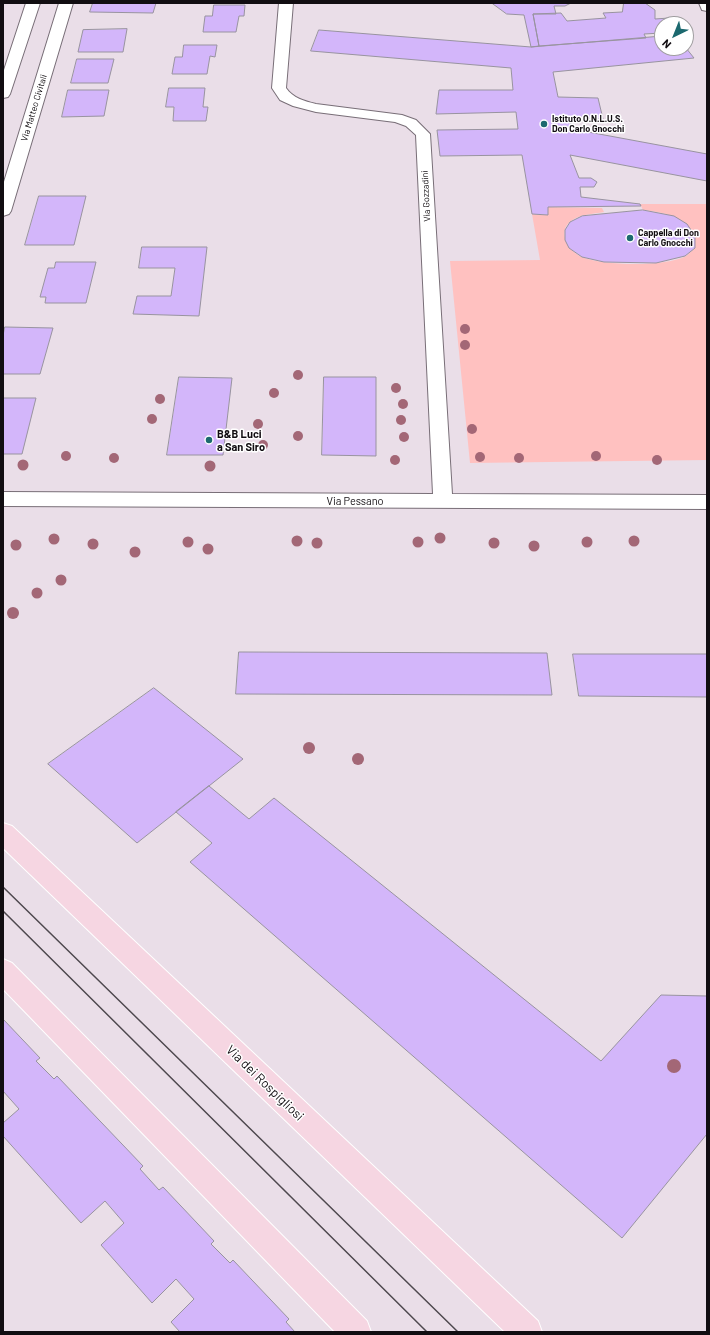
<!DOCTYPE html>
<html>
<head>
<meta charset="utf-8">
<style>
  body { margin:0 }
  #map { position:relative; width:710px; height:1335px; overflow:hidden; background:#eadee8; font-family:Barlow,sans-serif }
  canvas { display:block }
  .frame { position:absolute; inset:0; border:4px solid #110d11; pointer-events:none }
  .north { position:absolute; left:654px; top:16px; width:40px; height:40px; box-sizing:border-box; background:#fff; border:1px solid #a09ea0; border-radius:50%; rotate:223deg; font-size:11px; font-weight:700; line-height:16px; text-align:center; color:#110d11 }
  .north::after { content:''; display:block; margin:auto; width:14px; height:18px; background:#1c696f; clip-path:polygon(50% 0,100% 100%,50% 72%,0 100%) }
</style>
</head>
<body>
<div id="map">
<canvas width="710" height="1335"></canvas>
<div class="frame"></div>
<div class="north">N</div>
</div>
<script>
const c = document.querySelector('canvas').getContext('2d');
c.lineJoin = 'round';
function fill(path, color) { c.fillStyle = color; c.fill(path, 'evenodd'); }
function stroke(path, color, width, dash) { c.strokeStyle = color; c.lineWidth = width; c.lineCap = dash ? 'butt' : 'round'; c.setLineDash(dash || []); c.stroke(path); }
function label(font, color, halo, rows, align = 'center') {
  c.font = font + ' Barlow,sans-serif'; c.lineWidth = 3; c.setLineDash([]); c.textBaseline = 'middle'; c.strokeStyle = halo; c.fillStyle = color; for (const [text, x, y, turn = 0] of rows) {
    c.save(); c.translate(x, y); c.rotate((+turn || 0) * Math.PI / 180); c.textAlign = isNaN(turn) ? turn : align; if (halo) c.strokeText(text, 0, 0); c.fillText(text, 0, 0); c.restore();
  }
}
const green = new Path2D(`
  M640 204H707V460L470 463 450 261 540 260 532 214 548 215V207L602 208 604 212C593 214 580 214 571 221 556 232 570 252 582 257 603 266 666 267 686 256 689 254 692 250 695 248 696 218 667 213 643 210Z`);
const building = new Path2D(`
  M93 3H156L153 13 90 12Z
  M492 3H571L565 6H554L556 14H533L539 46 531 47 524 15 507 14Z
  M624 3H645L655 10V19L669 18 674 24H662V33L644 34 646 38 539 46 533 14 561 13 567 21 606 18 603 13 622 12Z
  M214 5H245L244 16H239L236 32H203L205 16H212Z
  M127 29 123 52H78L83 30Z
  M319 30 531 47 662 36V48H686L694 58 553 72 558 97 598 98 603 119H570L572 129 707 154V181L570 155 579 178H591L597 182 594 187H580L581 197 640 204 641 206 548 207V215L532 214 522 155 440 156 437 130 518 129 516 112 436 114 439 90H513L511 68 311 51Z
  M184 45H217L215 57 210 56 207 74H172L175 57H182Z
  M77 59H114L108 83H71Z
  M169 88H205L203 107H208L206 121H173L174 107H166Z
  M68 90H109L104 116 62 117Z
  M39 196H86L74 245H25Z
  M643 210 674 216 687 224 695 236V248L685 256 656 263 604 262 582 257 569 248 565 240V230L570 222 582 216Z
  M142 247H207L199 316 133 314 137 296H171L175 268H139Z
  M56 262H96L86 303H45L46 297H40L48 268H54Z
  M5 327 53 328 40 374H3V336Z
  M179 377 232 378 223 455H167Z
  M324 377H376V456L322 455Z
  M3 398H36L22 454H3Z
  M239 652 547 653 552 695 236 694Z
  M573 654H707V697L579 696Z
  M154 688 243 759 137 843 48 764Z
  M209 786 249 819 274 798 601 1061 661 995 707 996V1134L622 1238 190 862 212 843 176 812Z
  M3 1019 40 1058 36 1061 54 1079 57 1076 143 1166 140 1169 159 1190 163 1187 214 1241 211 1244 230 1263 233 1260 289 1319 286 1322 295 1332H180L171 1322 194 1299 176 1279 152 1303 101 1245 124 1223 105 1201 81 1223 3 1136V1123L19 1109 3 1091Z`);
const minor = new Path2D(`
  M26 3H40L10 94 8 97 3 98V73Z
  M59 3H73L11 211 9 214 3 216V185Z
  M279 3H293L286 88C293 98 304 101 316 104L402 115 416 120 430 134 452 494 707 495V509L3 506V492L433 494 416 135 406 126 395 122 316 112 293 106 280 100 272 88Z
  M699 3H707V11L702 10Z`);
const primary = new Path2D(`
  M3 823 12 826 538 1321 542 1332H505L3 848Z
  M3 959 12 963 367 1321 371 1332H335L3 989Z`);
const tram = new Path2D(`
  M3 887 458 1332
  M3 911 427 1332`);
const trees = [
  [465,329,5],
  [465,345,5],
  [298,375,5],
  [396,388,5],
  [274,393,5],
  [160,399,5],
  [403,404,5],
  [152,419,5],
  [401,420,5],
  [258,424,5],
  [472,429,5],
  [298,436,5],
  [404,437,5],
  [263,445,5],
  [66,456,5],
  [596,456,5],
  [480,457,5],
  [114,458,5],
  [519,458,5],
  [395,460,5],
  [657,460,5],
  [23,465,5.5],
  [210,466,5.5],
  [440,538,5.5],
  [54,539,5.5],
  [297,541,5.5],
  [634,541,5.5],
  [188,542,5.5],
  [418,542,5.5],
  [587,542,5.5],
  [317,543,5.5],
  [494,543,5.5],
  [93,544,5.5],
  [16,545,5.5],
  [534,546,5.5],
  [208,549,5.5],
  [135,552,5.5],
  [61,580,5.5],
  [37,593,5.5],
  [13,613,6],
  [309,748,6],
  [358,759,6],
  [674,1066,7]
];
const markers = [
  [544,124,4,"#1c696f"],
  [630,238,4,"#1c696f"],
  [209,440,4,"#1c696f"]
];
const farStreetnames = [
  ["Via Matteo Civitali",34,108,-73],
  ["Via Gozzadini",426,196,-93]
];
const farPoinames = [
  ["Istituto O.N.L.U.S.",552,119],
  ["Don Carlo Gnocchi",552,129],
  ["Cappella di Don",638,233],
  ["Carlo Gnocchi",638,243]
];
const poiNames = [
  ["B&B Luci",217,434],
  ["a San Siro",217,447]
];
const streetNames = [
  ["Via Pessano",355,501]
];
const nearStreetnames = [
  ["Via dei Rospigliosi",265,1083,44]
];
fill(green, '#ffc1c0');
fill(building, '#d3b6fa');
stroke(building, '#98939f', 1);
stroke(minor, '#786e77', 2);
stroke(primary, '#fff', 2);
fill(minor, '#fff');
fill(primary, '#f6d6e2');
stroke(tram, '#4e484e', 1.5);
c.fillStyle = '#a36776';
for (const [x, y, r] of trees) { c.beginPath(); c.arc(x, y, r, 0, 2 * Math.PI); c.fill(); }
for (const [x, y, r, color] of markers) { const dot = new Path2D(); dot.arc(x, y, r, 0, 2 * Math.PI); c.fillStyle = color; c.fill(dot); stroke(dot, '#fff', 1.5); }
label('9px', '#110d11', '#fff', farStreetnames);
label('bold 9px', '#110d11', '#fff', farPoinames, 'left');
label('bold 11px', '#110d11', '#fff', poiNames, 'left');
label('11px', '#110d11', '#fff', streetNames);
label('13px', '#110d11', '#fff', nearStreetnames);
</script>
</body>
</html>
